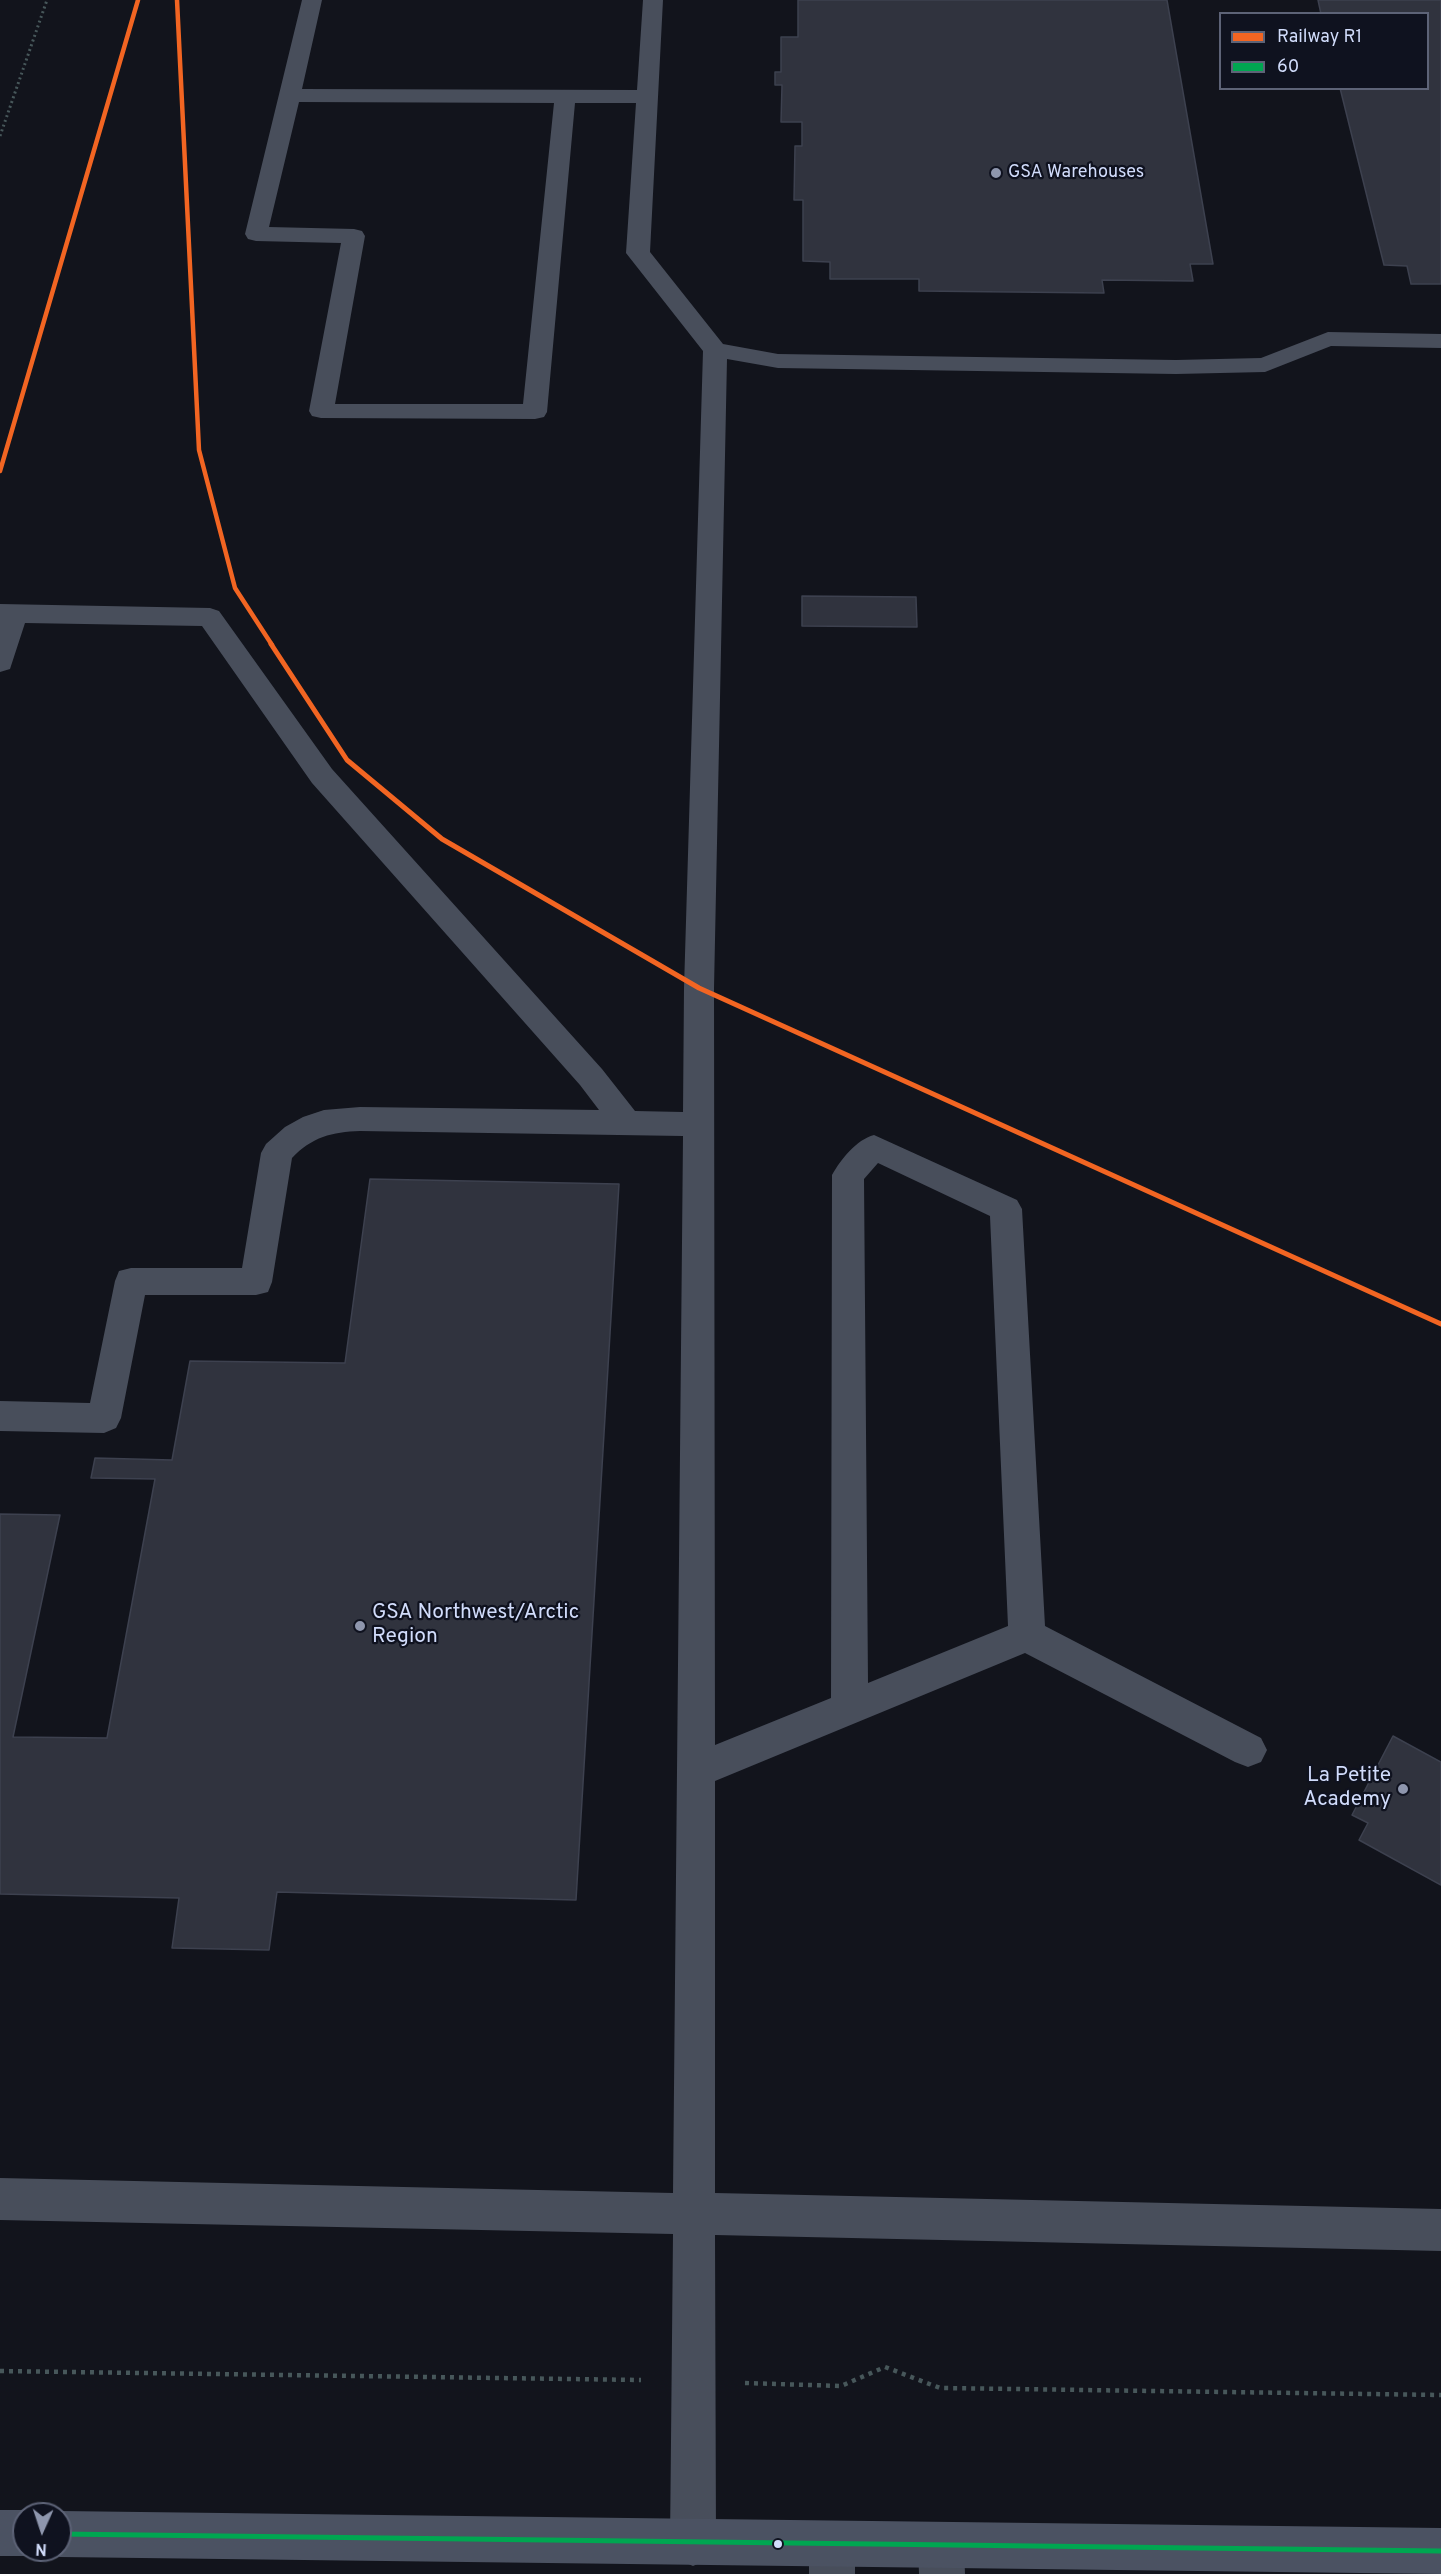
<!DOCTYPE html>
<html>
<head>
<meta charset="utf-8">
<style>
  body { margin:0 }
  #map { position:relative; width:1441px; height:2574px; overflow:hidden; background:#12141c; font-family:Overpass,sans-serif }
  canvas { display:block }
  .legend { position:absolute; left:1219px; top:12px; width:210px; height:78px; box-sizing:border-box; background:#0f121f; border:2px solid #5d6377; margin:0; padding:8px 10px; list-style:none; font-size:18px; color:#d1dcfb }
  .legend li { display:flex; align-items:center; gap:12px; height:30px }
  .legend b { width:30px; border:2px solid #5d6377 }
  .north { position:absolute; left:12px; top:2502px; width:60px; height:60px; box-sizing:border-box; background:#0f121f; border:2px solid #5d6377; border-radius:50%; rotate:183deg; font-size:16px; font-weight:700; line-height:24px; text-align:center; color:#d1dcfb }
  .north::after { content:''; display:block; margin:auto; width:21px; height:27px; background:#8e96ad; clip-path:polygon(50% 0,100% 100%,50% 72%,0 100%) }
</style>
</head>
<body>
<div id="map">
<canvas width="1441" height="2574"></canvas>
<ul class="legend">
<li><b style="height:8px;background:#f26522"></b>Railway R1</li>
<li><b style="height:8px;background:#00a651"></b>60</li>
</ul>
<div class="north">N</div>
</div>
<script>
const c = document.querySelector('canvas').getContext('2d');
c.lineJoin = 'round';
function fill(path, color) { c.fillStyle = color; c.fill(path, 'evenodd'); }
function stroke(path, color, width, dash) { c.strokeStyle = color; c.lineWidth = width; c.lineCap = dash ? 'butt' : 'round'; c.setLineDash(dash || []); c.stroke(path); }
function label(font, color, halo, rows, align = 'center') {
  c.font = font + ' Overpass,sans-serif'; c.lineWidth = 4.5; c.setLineDash([]); c.textBaseline = 'middle'; c.strokeStyle = halo; c.fillStyle = color; for (const [text, x, y, turn = 0] of rows) {
    c.save(); c.translate(x, y); c.rotate((+turn || 0) * Math.PI / 180); c.textAlign = isNaN(turn) ? turn : align; if (halo) c.strokeText(text, 0, 0); c.fillText(text, 0, 0); c.restore();
  }
}
const building = new Path2D(`
  M798 0H1167L1213 264H1190L1193 281 1102 280 1104 293 919 291V279H830V262L803 261V200H794L795 146H802V122H781L782 85H775V72H781V37H798Z
  M1318 0H1441V284H1411L1407 266 1384 265 1340 88H1428V14H1321Z
  M802 596 916 597 917 627 802 626Z
  M370 1179 619 1184 576 1900 277 1892 269 1950 172 1948 179 1898 0 1894V1514L60 1515 13 1737 107 1738 155 1479 91 1478 95 1458 172 1460 190 1361 345 1363Z
  M1393 1736 1441 1762V1885L1359 1840 1368 1823 1352 1815Z`);
const pathFar1 = new Path2D(`
  M0 136 47 0`);
const path = new Path2D(`
  M0 2371 641 2380
  M745 2383 841 2386 885 2367 940 2388 1441 2395`);
const service = new Path2D(`
  M302 0H322L302 89 637 90 643 0H663L650 252 723 344 778 354 1176 360 1261 358 1328 332 1441 334V348L1331 346 1265 372 1176 374 778 368 727 359 714 988 715 1745 831 1698 832 1175C841 1159 856 1140 874 1135L1017 1200 1022 1209 1045 1626 1261 1738 1267 1750 1261 1762 1248 1767 1235 1762 1025 1653 715 1781V2193L1441 2209V2251L715 2235 716 2543 709 2559 693 2566 677 2559 670 2543 673 2234 0 2220V2178L673 2193 683 1136 360 1131C332 1132 312 1137 292 1158L272 1282 268 1292 256 1295H145L121 1418 116 1428 104 1433 0 1431V1401L90 1403 115 1281 119 1271 131 1268H242L261 1153 266 1144 285 1127 303 1117 324 1110 360 1107 599 1110 580 1085 312 783 202 626 25 623 10 669 0 672V604L210 608 219 611 332 769 602 1069 635 1111 683 1112 684 988 703 351 626 253 636 103H575L547 412 544 417 535 419 321 418 312 416 309 411 341 243 256 241 248 239 245 234ZM299 102 554 103 523 404H335L365 236 362 231 354 229 269 227ZM878 1163 990 1216 1008 1626 868 1683 864 1179Z
  M832 2522 848 2529 855 2545V2574H809V2545L816 2529Z
  M941 2523 957 2530 964 2546 965 2574H919L918 2546 925 2530Z`);
const secondary = new Path2D(`
  M0 2510H24L32 2514H24V2550H37L24 2556H0Z
  M60 2511 1441 2528V2574L60 2557 44 2550H60V2514H54Z`);
const bus1 = new Path2D(`
  M60 2534 1441 2551`);
const rail1Far1 = new Path2D(`
  M177 0 199 450 235 588 272 645
  M0 471 138 0`);
const rail1 = new Path2D(`
  M271 644 347 760 442 839 699 988 1441 1324`);
const markers = [
  [996,173,6,"#8e96ad"],
  [360,1626,6,"#8e96ad"],
  [1403,1789,6,"#8e96ad"],
  [778,2544,5,"#d1dcfb"]
];
const farPoinames = [
  ["GSA Warehouses",1008,173]
];
const poiNames = [
  ["GSA Northwest/Arctic",372,1614],
  ["Region",372,1638],
  ["La Petite",1391,1777,"right"],
  ["Academy",1391,1801,"right"]
];
fill(building, '#30333e');
stroke(building, '#3d414f', 1.5);
stroke(pathFar1, '#47575a', 3, [2, 3]);
stroke(path, '#47575a', 4.5, [4, 5]);
fill(service, '#484e5b');
fill(secondary, '#4b5262');
stroke(bus1, '#00a651', 5);
stroke(rail1Far1, '#f26522', 4.5);
stroke(rail1, '#f26522', 5);
for (const [x, y, r, color] of markers) { const dot = new Path2D(); dot.arc(x, y, r, 0, 2 * Math.PI); c.fillStyle = color; c.fill(dot); stroke(dot, '#0f121f', 2); }
label('18px', '#d1dcfb', '#0f121f', farPoinames, 'left');
label('21px', '#d1dcfb', '#0f121f', poiNames, 'left');
</script>
</body>
</html>
